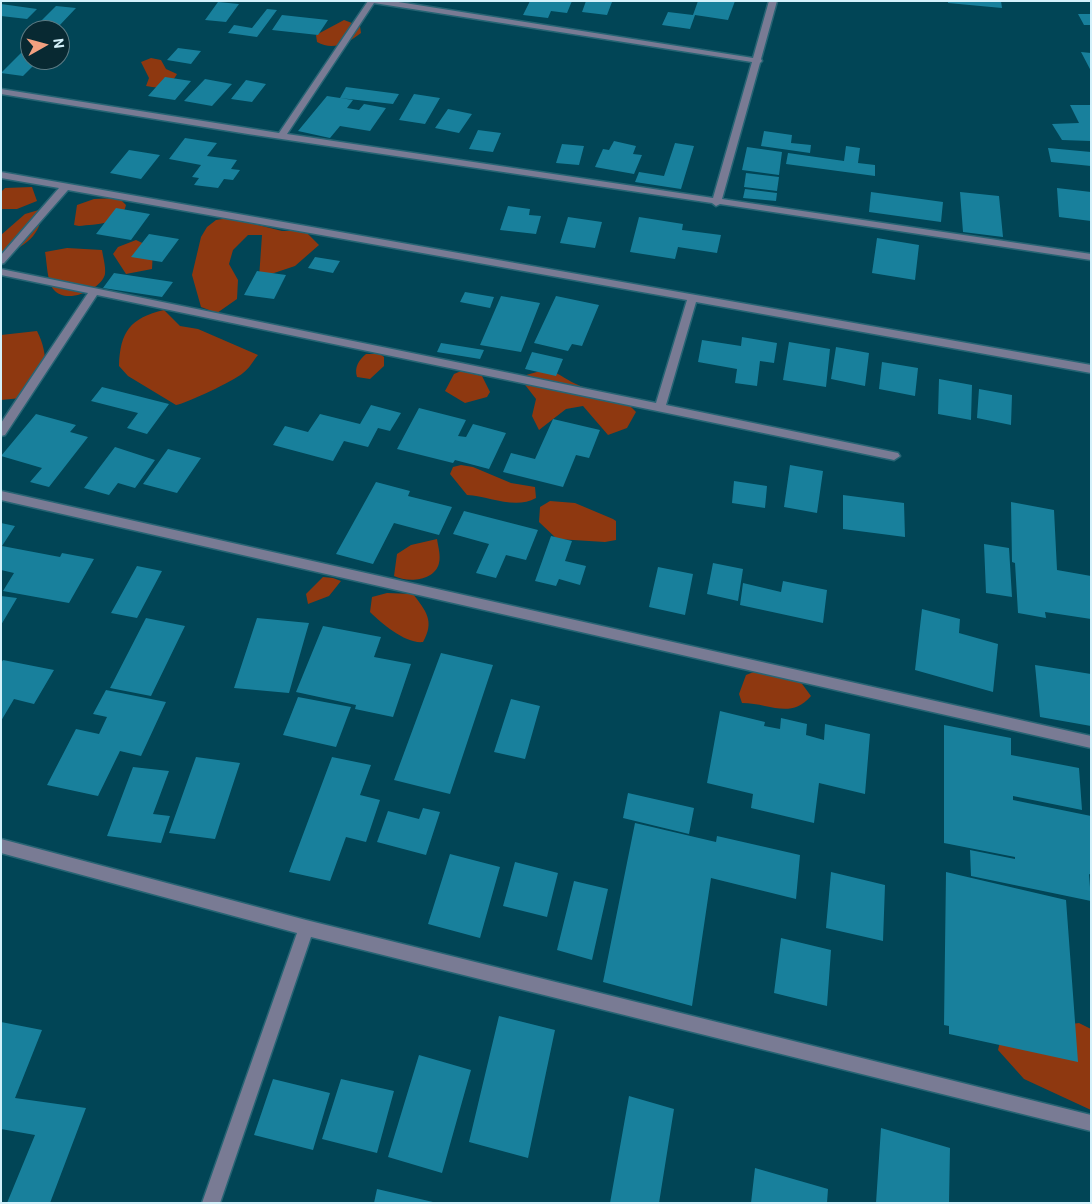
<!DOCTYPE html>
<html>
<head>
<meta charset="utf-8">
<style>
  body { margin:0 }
  #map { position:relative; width:1092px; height:1204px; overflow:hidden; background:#014556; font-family:Roboto,sans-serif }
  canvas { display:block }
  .frame { position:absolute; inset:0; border:2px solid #d4f1fb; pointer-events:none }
  .north { position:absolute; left:20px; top:20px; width:50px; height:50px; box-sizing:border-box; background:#082932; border:1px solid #5a7982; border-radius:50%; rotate:83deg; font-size:14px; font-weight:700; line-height:20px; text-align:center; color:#d4f1fb }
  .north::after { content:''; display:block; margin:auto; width:18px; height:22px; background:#f2a080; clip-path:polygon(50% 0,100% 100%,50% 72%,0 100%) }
</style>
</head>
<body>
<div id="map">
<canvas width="1092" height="1204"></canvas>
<div class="frame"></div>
<div class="north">N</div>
</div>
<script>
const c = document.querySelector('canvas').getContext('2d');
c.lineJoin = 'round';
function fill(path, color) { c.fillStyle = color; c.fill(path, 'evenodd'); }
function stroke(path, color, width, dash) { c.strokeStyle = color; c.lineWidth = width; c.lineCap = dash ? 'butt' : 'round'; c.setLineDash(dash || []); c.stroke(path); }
const green = new Path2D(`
  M344 20 360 26 361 33C348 43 333 51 317 42L316 35Z
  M151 58 161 60 166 69 177 74C169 88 161 89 146 86L149 78 141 62Z
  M32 187 37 201 17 209H1V192L5 188Z
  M119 198 126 205C122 225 96 224 79 226L74 225 77 205 94 199Z
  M42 209C42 236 24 247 1 256V235L25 214Z
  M230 218 282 231H305L319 245 295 266 259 278 262 235H248L233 250 229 264 238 280 237 299 217 313 201 307 192 275 201 237 207 227 216 220Z
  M136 240 153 248 152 269 126 274 113 254 118 247Z
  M67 248 102 250C103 257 106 267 105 274 102 289 67 305 54 290 47 283 47 262 45 252Z
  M164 310 180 326 198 329 258 355C253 361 249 369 243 373 234 381 187 403 176 405L128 376 119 366C120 332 130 318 164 310Z
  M37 331C49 354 51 388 21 398 15 399 7 399 1 400V335Z
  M366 354H380L384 357V366L370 379 357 377C354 367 359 360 366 354Z
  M544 370C558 371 564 379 576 384 600 395 617 391 636 412L627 428 608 435 583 406 566 409 539 430 532 416 536 399 519 377Z
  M461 371 482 376 490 392 487 397 465 403 445 391 454 374Z
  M461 465 473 467 511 483 535 487 536 498C515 510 489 496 467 495L450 474 453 467Z
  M550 501 575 503 613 519 616 521V540L605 542 557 539 539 522 540 507Z
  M437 539C438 546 441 556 439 563 435 581 408 583 394 576L397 554 411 545Z
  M323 577 333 578 341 581 329 596 308 604 306 594Z
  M387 593 413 594C426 611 435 621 423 642 406 644 382 624 370 612L372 597Z
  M771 665 794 673 811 696C790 720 770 703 742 703L739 694 746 675Z
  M1079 1023 1091 1029V1110L1024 1079 998 1050 1002 1033Z`);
const building = new Path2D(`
  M530 1H572L567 13 551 11 548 18 523 15Z
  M586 1H608L612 2 607 15 582 12Z
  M698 1H735L728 20 695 15 690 29 662 25 668 12 693 15Z
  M948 1H1001L1002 8 948 3Z
  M218 2 239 4 226 22 205 20Z
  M1 4 37 9 27 19 1 16Z
  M56 6 76 8 59 26 39 23Z
  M267 9 277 10 257 37 228 33 234 25 252 28Z
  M1078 14H1091V25H1084Z
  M282 15 328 20 318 35 272 30Z
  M178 48 201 51 191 64 167 60Z
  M23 51 30 52V60H39L23 76 1 73Z
  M1081 52 1091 53V71Z
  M165 77 191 81 175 100 148 96Z
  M205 79 232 84 212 106 184 101Z
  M246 80 266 84 252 102 231 99Z
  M346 87 399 94 393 104 340 98Z
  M414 94 440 98 425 124 399 120Z
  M327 96 353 100 347 108 359 110 364 104 386 108 370 131 340 126 330 138 298 131Z
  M1070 105H1091V141L1062 140 1052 124 1079 123Z
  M448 109 472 114 459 133 435 128Z
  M478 130 501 133 493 152 469 149Z
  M764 131 792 135 791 143 811 145 810 153 761 146Z
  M185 138 217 143 207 156 237 160 231 169 240 170 233 180 224 179 218 188 194 185 199 178 192 177 201 165 169 159Z
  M614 141 636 146 633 154 642 155 634 174 595 167 603 149 609 150Z
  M675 143 694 146 681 189 635 182 639 172 664 176Z
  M562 144 584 146 579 165 556 163Z
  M846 146 860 148 858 163 875 165V176L786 164 788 153 844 161Z
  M747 147 782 152 779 175 742 170Z
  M1048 148 1091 152V166L1051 162Z
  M129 150 160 155 141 179 110 173Z
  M746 173 779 177 777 191 744 187Z
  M1057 188 1091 192V221L1059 217Z
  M745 189 777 193 776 201 743 198Z
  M871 192 943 202 941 222 869 212Z
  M960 192 999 196 1003 237 963 232Z
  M508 206 530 209 529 215 541 216 536 234 500 230Z
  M116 208 150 214 131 240 96 234Z
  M568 217 602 222 595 248 560 243Z
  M639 217 683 224 682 230 721 235 717 253 678 247 675 259 630 252Z
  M149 234 179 239 162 262 131 257Z
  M877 238 919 245 915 280 872 273Z
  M315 257 340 261 333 273 308 268Z
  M257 271 286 275 274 299 244 295Z
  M114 273 173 282 162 297 103 288Z
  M465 292 494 297 490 308 460 302Z
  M501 296 540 303 521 352 480 345Z
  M556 296 599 305 582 346 572 344 568 351 534 343Z
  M742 337 777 343 774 363 760 361 757 386 735 383 737 369 698 362 702 340 741 346Z
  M789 342 830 349 826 387 783 380Z
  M441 343 484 350 480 359 437 352Z
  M836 347 869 353 865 386 831 379Z
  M532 352 563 359 556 376 525 369Z
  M882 362 918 368 915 396 879 389Z
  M939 379 972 385 971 420 938 414Z
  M102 387 169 404 147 434 127 428 138 413 91 401Z
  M979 389 1012 395 1011 425 977 418Z
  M371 405 401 413 390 431 378 428 368 447 344 441 333 461 273 445 285 426 308 432 320 414 360 424Z
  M419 408 466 420 458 436 466 437 473 424 506 433 489 469 455 460 453 463 397 449Z
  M36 414 76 425 70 432 88 437 49 487 30 482 42 468 1 456Z
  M553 419 600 430 589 458 576 455 563 487 503 472 511 453 535 459Z
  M115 447 155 460 135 488 118 483 109 495 84 488Z
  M168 449 201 458 177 493 143 484Z
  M790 465 823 471 817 513 784 507Z
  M734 481 767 486 765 508 732 503Z
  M376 482 410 491 408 496 452 507 439 535 394 523 373 564 336 554Z
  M843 495 904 503 905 537 843 529Z
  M1011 502 1054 510 1057 570 1091 576V619L1045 612 1046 618 1018 613 1015 563 1012 562Z
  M464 511 538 530 526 560 506 555 496 578 476 573 489 544 453 534Z
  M1 523 15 526 2 546 60 557 62 553 94 559 69 603 3 591 14 573 1 570Z
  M551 536 572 541 565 561 586 566 580 585 559 579 556 586 535 581Z
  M984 544 1009 548 1012 597 986 593Z
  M713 563 743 569 738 601 707 594Z
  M137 566 162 571 137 618 111 613Z
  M658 567 693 574 685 615 649 607Z
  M783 581 827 590 823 623 740 605 743 583 781 592Z
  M1 596 17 598 1 625Z
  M922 609 960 619 959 633 998 644 993 692 915 670Z
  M146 618 185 626 151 696 110 688Z
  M257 618 309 623 289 693 234 688Z
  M323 626 381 637 374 657 411 664 393 717 355 709 356 705 296 692Z
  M441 653 493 665 450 794 394 780Z
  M3 660 54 670 34 704 14 699 1 721V663Z
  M1035 665 1091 674V726L1040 717Z
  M106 690 166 702 141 756 120 751 98 796 47 785 76 729 99 734 107 717 93 714Z
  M298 697 351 707 336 747 283 735Z
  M511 699 540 706 525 759 494 752Z
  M720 711 765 722 764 726 780 729 781 718 807 724 806 735 824 740 825 724 870 734 865 794 819 783 814 823 751 808 753 794 707 783Z
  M944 725 1011 738V755L1079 768 1082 810 1013 796V800L1091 816V875L1089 874 1091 901 971 876 970 850 1015 859V857L944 843Z
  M196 757 240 763 215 839 169 833Z
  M332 757 371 765 360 795 380 800 366 842 346 837 330 881 289 872Z
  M133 767 169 771 153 814 170 816 161 843 107 836Z
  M628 793 694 808 689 834 623 818Z
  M423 808 440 812 426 855 377 842 388 811 419 819Z
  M635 823 716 842 717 836 800 855 796 899 711 878 692 1006 603 982Z
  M450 854 500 867 480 938 428 924Z
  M515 862 558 873 547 917 503 906Z
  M831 872 885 885 883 941 826 928Z
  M946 872 1066 900 1078 1062 949 1034V1026L944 1025Z
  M574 881 608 889 592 960 557 950Z
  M781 938 831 950 827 1006 774 993Z
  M499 1016 555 1030 528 1158 469 1142Z
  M1 1022 42 1030 15 1098 86 1108 50 1203H7L35 1135 1 1129Z
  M419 1055 471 1070 442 1173 388 1157Z
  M273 1079 330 1093 313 1150 254 1135Z
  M341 1079 394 1091 377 1153 322 1139Z
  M629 1096 674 1109 659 1203H610Z
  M881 1128 950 1148 949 1203H876Z
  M755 1168 828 1189 827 1203H751Z
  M377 1189 433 1202V1203H374Z`);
const minor = new Path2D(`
  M368 1H392L753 58 769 1H777L761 59 762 61 760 63 722 199 1091 254V260L720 204 716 206 712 203 248 134 1 94V89L279 133ZM374 3 752 62 713 198 287 134Z
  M1 172 1091 365V373L696 302 666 405 898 453 900 456 894 460 97 295 5 435 1 436V423L88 293 1 275V269L656 403 687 300 68 190 4 263 1 264V255L59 188 1 178Z
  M1 491 1091 736V748L1 500Z
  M1 839 306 920 1091 1115V1131L311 937 220 1203H202L297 933 1 853Z`);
fill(green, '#8e3810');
fill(building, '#18809c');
stroke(minor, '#276474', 3);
fill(minor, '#797b94');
</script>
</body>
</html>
